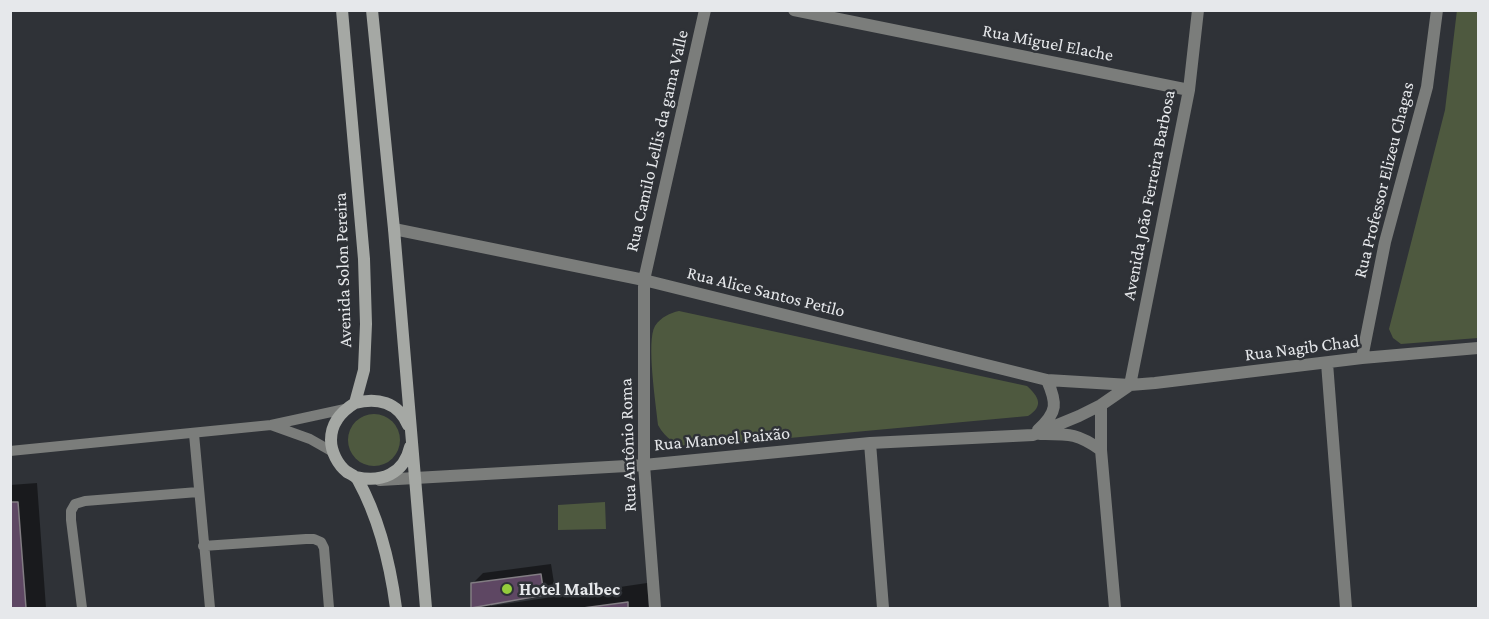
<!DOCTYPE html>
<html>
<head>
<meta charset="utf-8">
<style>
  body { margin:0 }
  #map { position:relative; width:1489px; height:619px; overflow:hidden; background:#2f3237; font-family:"Crimson Pro",serif }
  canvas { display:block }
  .frame { position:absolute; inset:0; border:12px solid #e6e8eb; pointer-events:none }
</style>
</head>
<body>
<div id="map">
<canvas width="1489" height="619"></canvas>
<div class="frame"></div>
</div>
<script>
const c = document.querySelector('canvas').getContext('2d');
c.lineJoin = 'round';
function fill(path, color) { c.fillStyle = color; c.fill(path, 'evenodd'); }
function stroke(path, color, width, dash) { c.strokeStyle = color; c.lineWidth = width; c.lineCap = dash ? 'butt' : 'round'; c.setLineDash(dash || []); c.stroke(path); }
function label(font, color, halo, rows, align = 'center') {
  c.font = font + ' "Crimson Pro",serif'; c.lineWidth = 5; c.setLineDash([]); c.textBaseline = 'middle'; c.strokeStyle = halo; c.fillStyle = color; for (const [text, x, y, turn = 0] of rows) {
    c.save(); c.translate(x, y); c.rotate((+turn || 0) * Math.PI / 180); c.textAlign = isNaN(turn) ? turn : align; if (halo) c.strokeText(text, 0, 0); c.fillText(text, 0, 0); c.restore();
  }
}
const green = new Path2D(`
  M1457 10 1478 11V338L1401 344 1393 338 1389 329 1445 110Z
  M679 311 1027 386C1039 397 1044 406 1028 416L692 447C675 445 666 439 658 425 656 404 646 341 655 326 661 317 670 313 679 311Z
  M348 440a26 26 0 1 1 52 0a26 26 0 1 1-52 0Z
  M605 502 606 529 558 530V505Z`);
const shadow = new Path2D(`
  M37 483 46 608H10V485Z
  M551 564 554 583 544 594 491 603V606L647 583 649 608H480L485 604 473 583 483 573Z`);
const building = new Path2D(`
  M10 502H18L26 608H10Z
  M541 574 544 595 471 608V583Z
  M628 602V608H583Z`);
const service = new Path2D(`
  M271 425 310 439 333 452
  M194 434 210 608
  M10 451 271 425 345 409
  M203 546 306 539H314L321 542 324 548 329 608
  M82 608 71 520V511L75 504 85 501 198 492`);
const minor = new Path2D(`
  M794 10 1189 90
  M394 229 644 280 1047 380 1130 385 1155 383 1362 358 1478 348
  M1362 358 1385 242 1427 87 1437 10
  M1327 363 1346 608
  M1130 385 1189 90 1198 10
  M1101 405V450L1115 608
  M1038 430C1058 412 1057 403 1047 380
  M1040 434C1069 434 1077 433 1101 450
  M870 443 883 608
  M380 480 644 465 870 443 1033 435 1079 416 1101 405 1130 385
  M655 608 644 465V280L705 10`);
const secondary = new Path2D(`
  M342 10 364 259 366 324 364 370 355 403C342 411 331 423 331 440 331 452 338 465 347 472 352 475 355 475 358 480 380 520 390 563 396 608
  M372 10 394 229 426 608
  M355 403C377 397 398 402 408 425
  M356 477C381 483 404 474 410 447`);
const markers = [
  [507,589,6,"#94cc3c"]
];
const streetNames = [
  ["Rua Miguel Elache",1048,43,11],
  ["Rua Camilo Lellis da gama Valle",657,141,-77],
  ["Rua Professor Elizeu Chagas",1384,180,-76],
  ["Avenida João Ferreira Barbosa",1149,195,-79],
  ["Avenida Solon Pereira",343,270,-92],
  ["Rua Alice Santos Petilo",766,292,14],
  ["Rua Nagib Chad",1302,348,-7],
  ["Rua Manoel Paixão",722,439,-5],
  ["Rua Antônio Roma",628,445,-92]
];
const poiNames = [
  ["Hotel Malbec",519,589]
];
fill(green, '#4e593f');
fill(shadow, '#0007');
fill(building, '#5e4763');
stroke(building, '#827d83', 1.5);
stroke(service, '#7b7d7b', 10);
stroke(minor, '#7b7d7b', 12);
stroke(secondary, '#a5a8a4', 12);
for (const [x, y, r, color] of markers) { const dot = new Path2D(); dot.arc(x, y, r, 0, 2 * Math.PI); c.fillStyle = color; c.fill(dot); stroke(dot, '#2f3237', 2); }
label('18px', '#e6e8eb', '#2f3237', streetNames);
label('bold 18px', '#e6e8eb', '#2f3237', poiNames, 'left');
</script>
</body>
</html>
